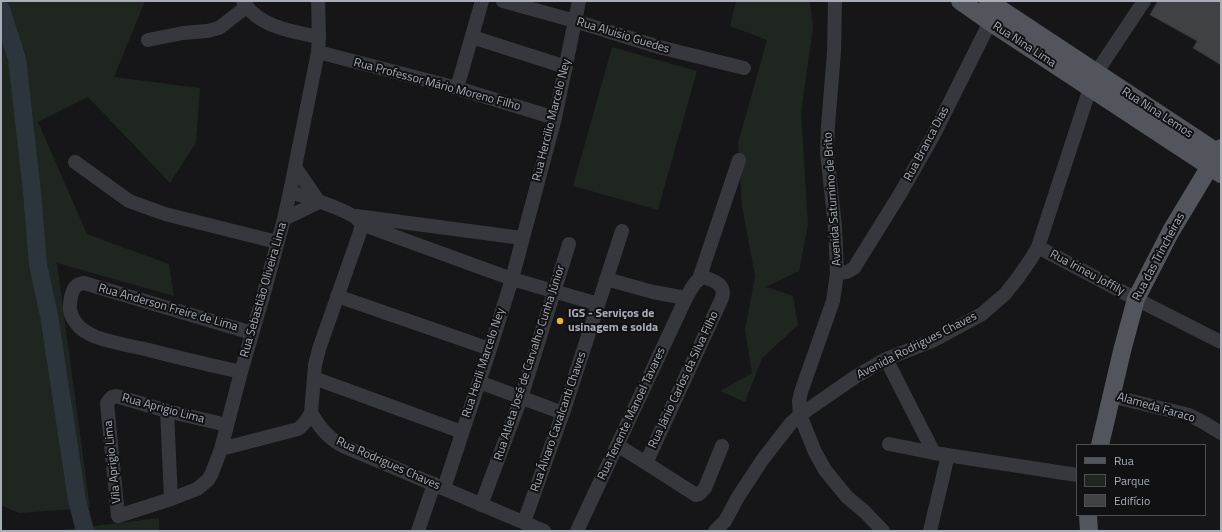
<!DOCTYPE html>
<html>
<head>
<meta charset="utf-8">
<style>
  body { margin:0 }
  #map { position:relative; width:1222px; height:532px; overflow:hidden; background:#161618; font-family:"Titillium Web",sans-serif }
  canvas { display:block }
  .frame { position:absolute; inset:0; border:2px solid #a8adb8; pointer-events:none }
  .legend { position:absolute; left:1076px; top:444px; width:130px; height:72px; box-sizing:border-box; background:#111113; border:1px solid #4d4f55; margin:0; padding:5px 7px; list-style:none; font-size:12px; color:#a8adb8 }
  .legend li { display:flex; align-items:center; gap:8px; height:20px }
  .legend b { width:20px; border:1px solid #4d4f55 }
</style>
</head>
<body>
<div id="map">
<canvas width="1222" height="532"></canvas>
<div class="frame"></div>
<ul class="legend">
<li><b style="height:5px;background:#53555c"></b>Rua</li>
<li><b style="height:11px;background:#1e261f"></b>Parque</li>
<li><b style="height:11px;background:#404145"></b>Edifício</li>
</ul>
</div>
<script>
const c = document.querySelector('canvas').getContext('2d');
c.lineJoin = 'round';
function fill(path, color) { c.fillStyle = color; c.fill(path, 'evenodd'); }
function stroke(path, color, width, dash) { c.strokeStyle = color; c.lineWidth = width; c.lineCap = dash ? 'butt' : 'round'; c.setLineDash(dash || []); c.stroke(path); }
function label(font, color, halo, rows, align = 'center') {
  c.font = font + ' "Titillium Web",sans-serif'; c.lineWidth = 4; c.setLineDash([]); c.textBaseline = 'middle'; c.strokeStyle = halo; c.fillStyle = color; for (const [text, x, y, turn = 0] of rows) {
    c.save(); c.translate(x, y); c.rotate((+turn || 0) * Math.PI / 180); c.textAlign = isNaN(turn) ? turn : align; if (halo) c.strokeText(text, 0, 0); c.fillText(text, 0, 0); c.restore();
  }
}
const green = new Path2D(`
  M1 1H145L114 77 200 88 196 143 170 183 88 97 38 122 87 234 169 264 174 296 57 263 90 508 19 513 1 505Z
  M736 1H810L813 27 801 113 808 224 799 271 766 287 793 296 798 325 762 358 745 402 720 391 752 373 745 330 755 276 742 206 738 143 767 40 730 26Z
  M612 47 697 71 658 210 573 186Z
  M159 518V531H54Z`);
const river = new Path2D(`
  M1 9 17 59 32 192 38 265 49 315 77 500 85 531`);
const building = new Path2D(`
  M1158 1H1221V65L1193 48 1197 41 1150 15Z`);
const minor = new Path2D(`
  M243 1C258 27 293 32 319 37
  M503 1 575 21 659 47 744 68
  M835 1 834 52 828 126 827 152 835 227 837 273 833 301 801 392 799 401 800 415 815 452 825 470 847 497 865 512 883 531
  M472 37 566 67
  M148 40 183 33 207 31 219 28 246 7
  M318 52 457 88 555 118
  M457 88 482 1
  M75 162 129 201 165 214 277 242
  M356 216 522 238
  M284 219 319 202 295 167
  M361 224 512 279 598 304
  M1038 247 1136 299 1221 342
  M837 273 847 272 854 268 900 194 933 136 994 14
  M606 279 653 292 686 298
  M699 279 739 160
  M337 296 490 349
  M886 359 934 453
  M241 372C210 365 179 358 149 350 131 346 113 343 96 337 89 334 80 329 76 323 69 314 69 307 71 297 73 289 75 284 84 283L252 333
  M314 378 462 432
  M479 382 563 413
  M1111 396 1189 415 1203 422 1221 433
  M167 411 171 499
  M311 413C321 429 327 437 343 446L544 531
  M227 425 167 411 116 396 112 397 107 403 118 516 171 499 197 489 208 480 212 473 221 449 241 372 264 293 284 219 290 192 318 52 319 37 318 1
  M889 444 934 453 1077 475
  M617 445 646 463 696 495 699 494 705 488 722 446
  M221 449 298 429C304 425 307 420 311 413L315 365 319 349 360 232C361 228 362 224 359 221 352 211 304 196 290 192
  M444 488 490 349 512 279 555 118 579 1
  M481 505 521 398 569 244
  M524 522 563 413 622 231
  M418 531 434 484
  M577 531 686 298C691 290 694 280 704 277 715 281 726 285 722 298L646 463
  M715 531 725 521 738 497 763 459 791 423 800 415 855 377 886 359 932 341 982 314 1005 294 1017 279 1031 259 1038 247 1090 88 1096 73 1144 1
  M930 531 948 455`);
const major = new Path2D(`
  M960 1 990 22 1221 174
  M988 1 1221 155
  M1100 445 1122 351 1136 299 1171 231 1221 148
  M1088 515 1089 531`);
const markers = [
  [560,321,4,"#f2b134"]
];
const streetNames = [
  ["Rua Aluisio Guedes",623,36,17],
  ["Rua Nina Lima",1024,45,33],
  ["Rua Professor Mário Moreno Filho",437,85,15],
  ["Rua Nina Lemos",1157,113,33],
  ["Rua Hercilio Marcelo Ney",552,120,-76],
  ["Rua Branca Dias",927,144,-62],
  ["Avenida Saturnino de Brito",833,199,-94],
  ["Rua das Trincheiras",1159,257,-62],
  ["Rua Irineu Joffily",1087,273,28],
  ["Rua Sebastião Oliveira Lima",264,290,-74],
  ["Rua Anderson Freire de Lima",168,308,16],
  ["Avenida Rodrigues Chaves",917,346,-27],
  ["Rua Herili Marcelo Ney",484,363,-72],
  ["Rua Atleta José de Carvalho Cunha Júnior",530,363,-72],
  ["Rua Jânio Carlos da Silva Filho",684,380,-65],
  ["Alameda Faraco",1156,408,16],
  ["Rua Aprigio Lima",163,409,15],
  ["Rua Tenente Manoel Tavares",632,414,-65],
  ["Rua Álvaro Cavalcanti Chaves",559,422,-71],
  ["Vila Aprigio Lima",113,462,-96],
  ["Rua Rodrigues Chaves",388,464,24]
];
const poiNames = [
  ["IGS - Serviços de",568,314],
  ["usinagem e solda",568,328]
];
fill(green, '#1e261f');
stroke(river, '#2c353c', 18);
fill(building, '#404145');
stroke(building, '#303034', 1);
stroke(minor, '#37383d', 14);
stroke(major, '#53555c', 18);
for (const [x, y, r, color] of markers) { const dot = new Path2D(); dot.arc(x, y, r, 0, 2 * Math.PI); c.fillStyle = color; c.fill(dot); stroke(dot, '#111113', 1.5); }
label('12px', '#a8adb8', '#111113', streetNames);
label('bold 12px', '#a8adb8', '#111113', poiNames, 'left');
</script>
</body>
</html>
